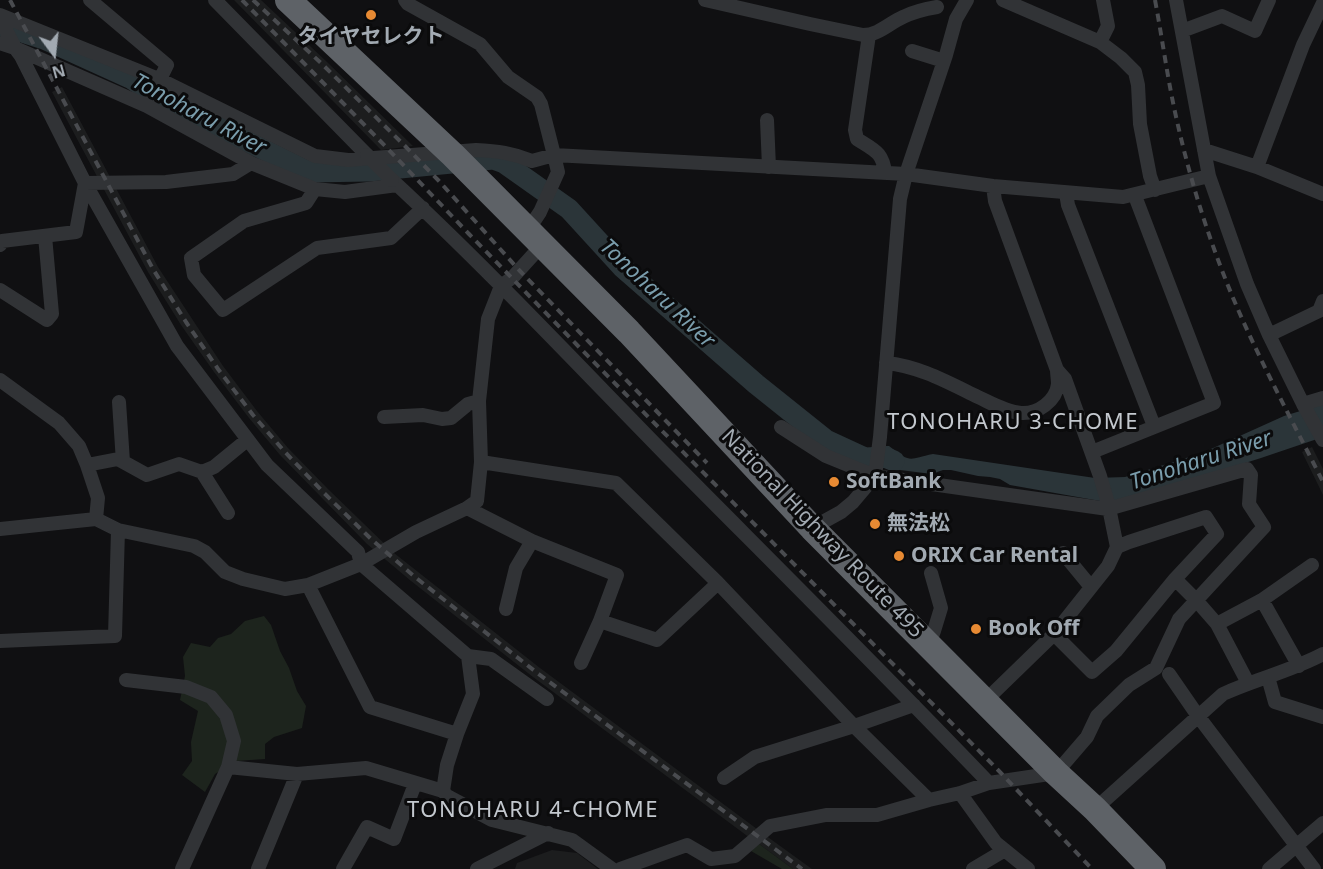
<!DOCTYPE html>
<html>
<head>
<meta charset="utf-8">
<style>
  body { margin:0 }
  #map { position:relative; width:1323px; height:869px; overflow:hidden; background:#101012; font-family:"Noto Sans",sans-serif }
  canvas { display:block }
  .north { position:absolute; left:24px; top:24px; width:60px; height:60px; -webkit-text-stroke:4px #0b0b0c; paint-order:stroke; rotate:165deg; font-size:16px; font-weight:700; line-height:24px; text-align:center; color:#a2aab2 }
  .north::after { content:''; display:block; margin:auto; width:21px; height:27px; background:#a2aab2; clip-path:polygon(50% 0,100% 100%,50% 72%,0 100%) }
</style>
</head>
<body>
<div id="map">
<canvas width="1323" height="869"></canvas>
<div class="north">N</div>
</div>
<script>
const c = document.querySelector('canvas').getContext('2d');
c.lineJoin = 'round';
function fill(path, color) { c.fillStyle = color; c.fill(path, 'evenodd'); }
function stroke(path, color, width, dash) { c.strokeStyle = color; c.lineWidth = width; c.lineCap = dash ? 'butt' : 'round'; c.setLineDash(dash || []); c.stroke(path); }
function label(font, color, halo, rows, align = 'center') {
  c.font = font + ' "Noto Sans","Noto Sans JP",sans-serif'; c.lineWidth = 6; c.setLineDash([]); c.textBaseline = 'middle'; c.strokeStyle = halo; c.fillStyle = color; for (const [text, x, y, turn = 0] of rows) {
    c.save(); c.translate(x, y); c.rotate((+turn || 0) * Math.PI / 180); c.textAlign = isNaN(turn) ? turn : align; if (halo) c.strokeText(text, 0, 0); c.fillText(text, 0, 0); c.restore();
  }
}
const built = new Path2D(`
  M234 0H261L326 61 413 146 381 150Z
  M62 87 158 267 223 366 257 411 288 448 328 489 394 553 540 668 757 829 750 838 533 677 411 581 367 544 280 455 249 418 214 372 181 325 148 272 52 92Z
  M1312 447 1323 469V495L1302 452Z
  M765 835 812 869H793L759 844Z
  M552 850 577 853 598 869H515L517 863Z`);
const green = new Path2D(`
  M264 616 271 625 280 651 289 668 297 691 306 706 302 728 274 737 265 744V759L236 761 215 774 205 792 182 775 192 761 191 742 198 711 180 700 185 676 183 657 191 643 210 647 218 638 231 634 245 621Z
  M759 844 793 869H782L751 851Z`);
const water = new Path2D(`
  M1323 404V437L1261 458 1121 502 1100 501 1010 485 1000 479 990 477 978 476 951 470H943L932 474 884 468 870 469 865 458 868 450 873 446H889C912 464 908 459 933 454L1095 478 1125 477 1202 453 1284 416Z`);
const river = new Path2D(`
  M0 25 44 39 132 79 143 87 160 94 226 131 309 172 369 171 493 159 504 163 569 209 622 267 756 384 826 440 865 458 885 457 894 461`);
const street = new Path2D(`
  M90 0 167 65 147 106
  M215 0 367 155
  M705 0 810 24 863 35C879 35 889 23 903 17 913 12 925 9 937 7
  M1003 0 1100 42 1121 58 1135 72 1138 85 1140 124 1150 176 1155 190
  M1176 0 1209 176 1247 284 1269 335 1303 404 1323 440
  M0 15 161 80 315 156 348 160 476 150C497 151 513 153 532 161L554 155 541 104 537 97 508 77 480 44 408 4 405 0
  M0 18 15 48 21 56 85 183 177 346 267 465 358 552 361 564 468 656 473 694 457 734 447 765 443 791
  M1182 31 1222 16 1255 31 1269 0
  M869 35 855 130 857 139C874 150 883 152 885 173
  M1100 42 1108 26 1103 0
  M0 43 15 48 147 106 251 163
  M912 51 944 61
  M767 120 769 167
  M1204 150 1257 167 1323 194
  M1257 167 1303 45 1323 3
  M392 180C487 268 576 363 667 456 775 565 883 672 989 783
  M85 183 166 182 233 174 251 163 315 189 345 192 397 185
  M315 189 306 203 244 221 191 258 194 275 223 310 317 248 391 238 423 208
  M1066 193 1068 205 1154 426
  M528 230 540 212 558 172 554 155 906 174 993 186 1123 197 1209 176
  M0 245 2 241 76 232 85 183
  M0 290 47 320 52 314 45 236
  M1269 335 1319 311 1323 301
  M886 363C919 366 949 383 978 397 991 403 1006 412 1021 413 1038 414 1056 401 1058 384 1058 379 1057 374 1057 370
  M0 380 59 423 79 446 87 465 98 498 96 519
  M119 402 123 462
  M1303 404 1323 398
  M384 417 423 415 442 419 451 418 468 404 479 401
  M1092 452 1214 403 1135 196
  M481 462 616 483 718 583 854 726 929 800
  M87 465 118 459 147 475 179 464 202 472 214 467 247 440
  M202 472 228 513
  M467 508 532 541 617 575 600 621 657 640 718 583
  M812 528 841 512 853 502 875 476 880 437 900 199 906 174 946 55 956 19 967 0
  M0 529 96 519 118 530 194 546 205 552 225 572 243 579 285 589 308 585 361 564 416 532 467 508 477 501 481 462 479 401 488 319 501 286 513 277 542 245
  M1063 553 1091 587
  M1175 579 1196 600 1217 624 1248 683
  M308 585 370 707 457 734
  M1262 600 1299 666
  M506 609 516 568 532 541
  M1217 624 1262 600 1312 565
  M1054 634 1092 672 1116 651 1175 579 1217 534 1206 517 1129 542 1117 547
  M0 641 115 636 118 530
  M929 644 934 631 941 608 931 573
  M468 656 491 659 547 699
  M581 663 600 621
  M1169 674 1198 716 1314 869
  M1268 677 1275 702 1323 717
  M126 680 186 687 211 697 226 715 234 741 228 767 182 869
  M985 701 1054 634 1108 566 1117 547 1108 503 1100 476 1065 379 1057 370 995 201 993 186
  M228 767 297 774 366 768 443 791 447 796 492 820 572 840 612 869
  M724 778 755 757 854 726 914 705
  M960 793 996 843 1028 869
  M1095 809 1223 694C1256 679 1291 671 1323 654
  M258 869 297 774
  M343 869 367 827 394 839 415 784
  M477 869 548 833
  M620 869 687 845 711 859 735 856 770 826 826 815H877L929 800 960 793 989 783 1056 773 1087 737 1097 716 1129 685 1156 668 1179 619 1264 527 1249 504 1251 475 1247 469 1108 509 875 476 826 456 781 427
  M973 869 1005 850
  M1269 869 1323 823`);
const highway = new Path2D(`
  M288 0 453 155 629 332 812 528 1056 773 1095 809 1153 869`);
const rail = new Path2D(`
  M10 0 153 269 186 322 218 369 253 415 284 451 324 493 371 539 415 577 536 672 802 869
  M242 0 388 149 469 234 579 347 998 770 1092 869
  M253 0 322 64 406 147 439 181 519 270 707 463
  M1155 0C1162 37 1167 75 1175 112 1186 163 1201 215 1220 265 1248 340 1287 410 1323 482`);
const streetBridge = new Path2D(`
  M367 155 392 180`);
const markers = [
  [371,15,6,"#e78a33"],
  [834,482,6,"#e78a33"],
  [875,524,6,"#e78a33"],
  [899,556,6,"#e78a33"],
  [976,629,6,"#e78a33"]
];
const poiNames = [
  ["タイヤセレクト",371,37,"center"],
  ["SoftBank",846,482],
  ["無法松",887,524],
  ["ORIX Car Rental",911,556],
  ["Book Off",988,629]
];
const streetNames = [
  ["National Highway Route 495",822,534,46]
];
const waterNames = [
  ["Tonoharu River",199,115,28],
  ["Tonoharu River",657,294,43],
  ["Tonoharu River",1201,461,-18]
];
const neighbourhoodNames = [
  ["TONOHARU 3-CHOME",1013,423],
  ["TONOHARU 4-CHOME",533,811]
];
fill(built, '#1c1d1e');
fill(green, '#1d241d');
fill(water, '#2b3539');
stroke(river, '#2b3539', 21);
stroke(street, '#313336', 14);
stroke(highway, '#5e6267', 26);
stroke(rail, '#494b4f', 4, [8, 6]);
stroke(streetBridge, '#313336', 14);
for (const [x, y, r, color] of markers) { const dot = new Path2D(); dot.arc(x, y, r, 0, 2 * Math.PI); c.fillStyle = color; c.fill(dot); stroke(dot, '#0b0b0c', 2); }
label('bold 21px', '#a2aab2', '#0b0b0c', poiNames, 'left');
label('21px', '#a2aab2', '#0b0b0c', streetNames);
label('italic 22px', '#7a9dac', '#0b0b0c', waterNames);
c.letterSpacing = '1.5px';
label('22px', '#c3c8ce', '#0b0b0c', neighbourhoodNames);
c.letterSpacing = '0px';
</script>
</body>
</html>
